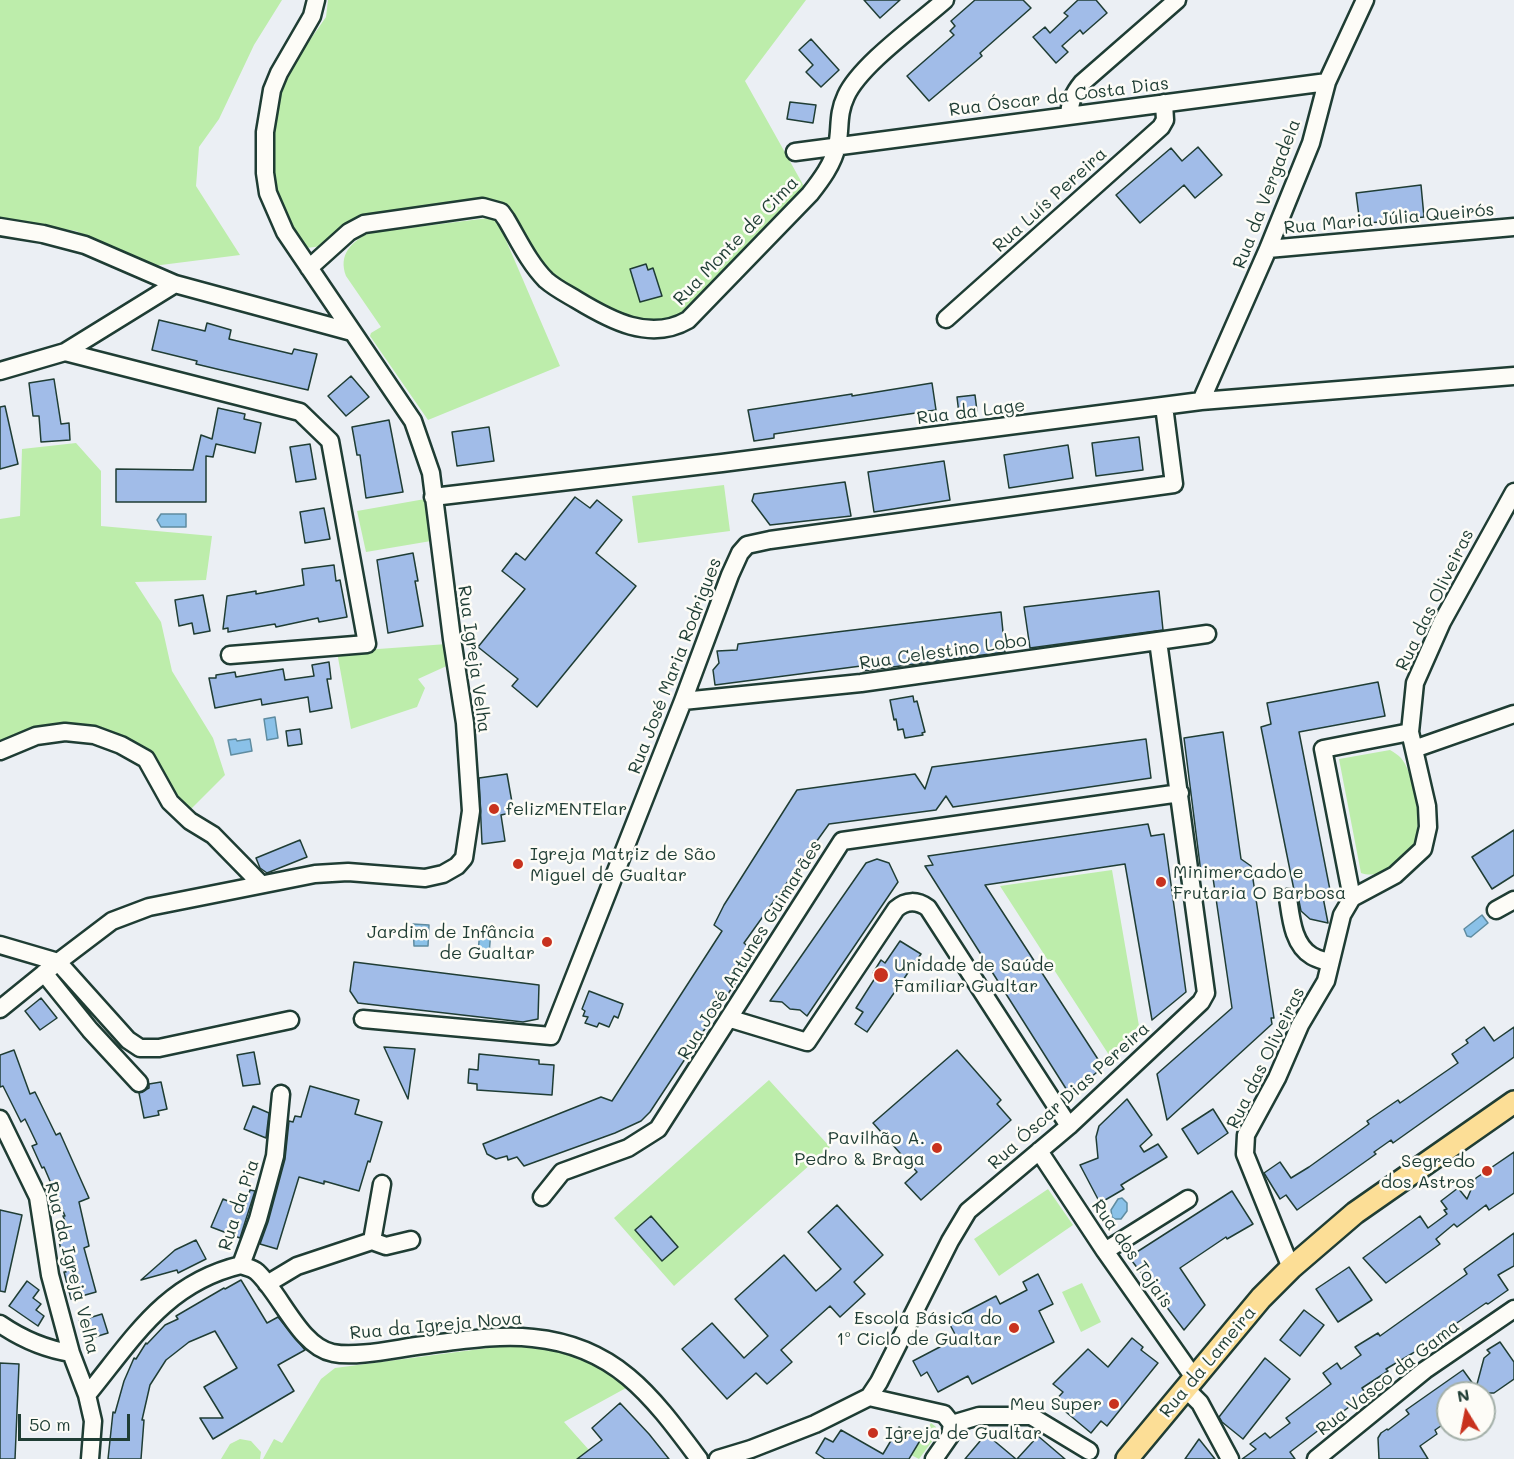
<!DOCTYPE html>
<html>
<head>
<meta charset="utf-8">
<style>
  body { margin:0 }
  #map { position:relative; width:1514px; height:1459px; overflow:hidden; background:#ebeff4; font-family:Mali,sans-serif }
  canvas { display:block }
  .north { position:absolute; left:1436px; top:1381px; width:60px; height:60px; box-sizing:border-box; background:#fdfcf7; border:2px solid #a4b0a9; border-radius:50%; rotate:350deg; font-size:16px; font-weight:700; line-height:24px; text-align:center; color:#1f3d34 }
  .north::after { content:''; display:block; margin:auto; width:21px; height:27px; background:#c8321e; clip-path:polygon(50% 0,100% 100%,50% 72%,0 100%) }
  .scale { position:absolute; left:18px; top:1414px; width:112px; height:27px; box-sizing:border-box; border:3px solid #1f3d34; border-top:0; padding-left:8px; font-size:18px; line-height:21px; white-space:nowrap; color:#1f3d34; -webkit-text-stroke:4px #fdfcf7; paint-order:stroke }
</style>
</head>
<body>
<div id="map">
<canvas width="1514" height="1459"></canvas>
<div class="north">N</div>
<div class="scale">50 m</div>
</div>
<script>
const c = document.querySelector('canvas').getContext('2d');
c.lineJoin = 'round';
function fill(path, color) { c.fillStyle = color; c.fill(path, 'evenodd'); }
function stroke(path, color, width, dash) { c.strokeStyle = color; c.lineWidth = width; c.lineCap = dash ? 'butt' : 'round'; c.setLineDash(dash || []); c.stroke(path); }
function label(font, color, halo, rows, align = 'center') {
  c.font = font + ' Mali,sans-serif'; c.lineWidth = 5; c.setLineDash([]); c.textBaseline = 'middle'; c.strokeStyle = halo; c.fillStyle = color; for (const [text, x, y, turn = 0] of rows) {
    c.save(); c.translate(x, y); c.rotate((+turn || 0) * Math.PI / 180); c.textAlign = isNaN(turn) ? turn : align; if (halo) c.strokeText(text, 0, 0); c.fillText(text, 0, 0); c.restore();
  }
}
const green = new Path2D(`
  M0 0H282L254 45 219 119 199 147 196 186 240 255 153 266 76 231 0 219Z
  M328 0H806L745 81 806 190 680 317 656 324 621 315 579 295 545 271 511 213 364 218 323 246 306 248 288 219 278 197 273 168 275 128 278 98 287 73 326 17Z
  M496 217 560 366 428 420 370 336 371 333 381 327 346 276C338 255 351 242 369 233Z
  M76 443 101 471V526L212 536 206 580 135 582 161 622 172 671 213 738 225 775 187 813 148 752 95 731 0 744V519L20 516 22 449Z
  M724 485 730 531 638 543 632 496Z
  M425 499 431 541 366 552 357 511Z
  M447 644 451 664 418 679 425 688 417 707 351 729 337 652Z
  M1390 750C1394 752 1398 755 1401 758 1414 773 1422 821 1416 839 1412 851 1401 859 1391 866 1381 873 1373 877 1361 873L1339 759Z
  M1112 870 1139 1026 1109 1055 1000 886Z
  M769 1080 830 1147 674 1286 614 1218Z
  M1048 1189 1073 1225 999 1276 974 1239Z
  M1082 1283 1101 1322 1081 1332 1062 1292Z
  M524 1345C563 1348 598 1362 626 1388L564 1422 589 1450 577 1459H263L274 1439 282 1443 321 1379 335 1368 503 1346Z
  M931 1423 936 1427V1436L919 1459 911 1455Z
  M240 1439 251 1441 261 1452 260 1459H221L230 1444Z`);
const water = new Path2D(`
  M161 514H186V527H161L157 520Z
  M275 717 278 738 267 740 264 719Z
  M236 739 237 741 250 739 252 751 231 755 228 740Z
  M1482 915 1488 923 1471 937 1467 936 1464 929Z
  M413 924 429 925 428 946H414Z
  M480 930 491 931 489 954 478 953Z
  M1122 1198 1127 1203V1211L1121 1219H1115L1112 1217 1111 1210 1118 1199Z`);
const building = new Path2D(`
  M864 0H900L880 18Z
  M975 0H1023L1031 8 980 53 982 56 929 101 907 76 954 35 950 31 955 26 951 21Z
  M1078 0H1096L1107 13 1083 34 1080 30 1062 46 1068 52 1056 63 1033 37 1045 27 1050 33 1068 16 1064 13Z
  M811 39 839 70 821 87 806 72 813 65 799 50Z
  M790 102 816 105 813 123 787 119Z
  M1198 147 1222 175 1195 198 1184 185 1140 223 1116 195 1171 148 1182 161Z
  M1421 185 1424 217 1360 224 1356 193Z
  M646 264 648 270 653 268 662 296 640 302 630 269Z
  M159 320 205 331 207 323 231 330 229 339 292 354 294 349 317 354 308 390 221 370 196 364 197 361 152 350Z
  M351 376 369 397 346 416 328 396Z
  M54 379 61 424 69 423 70 440 41 442 39 416H33L29 383Z
  M932 383 936 410 774 434V438L754 441 748 410 852 394V396Z
  M975 395 977 411 959 414 957 397Z
  M5 406 18 464 0 469V407Z
  M218 408 245 414 244 419 261 423 255 453 216 444 213 457 206 456V502H116V469L193 470 201 435 212 439Z
  M389 420 403 492 366 498 360 455H357L352 427Z
  M489 427 494 461 457 466 452 432Z
  M1139 437 1143 470 1096 476 1092 443Z
  M310 444 316 479 296 482 290 447Z
  M1068 445 1073 478 1009 488 1004 455Z
  M944 461 950 500 874 512 868 472Z
  M845 482 851 516 770 525 752 501 754 494Z
  M575 497 590 508 597 500 622 520 596 553 636 586 537 707 512 686 518 679 478 647 525 589 502 571 516 553 525 560Z
  M324 508 330 539 305 543 300 512Z
  M413 553 418 581H415L423 626 388 633 377 560Z
  M334 565 336 581 340 580 347 617 319 622 318 618 276 627 275 624 228 632V628L223 629 227 596 256 591V594L304 585 302 569Z
  M1159 591 1163 630 1030 648 1024 607Z
  M203 595 210 631 194 634 192 623 179 626 175 600Z
  M1001 612 1005 652 863 671 861 666 715 685 713 670 719 663 717 651 737 650 738 644Z
  M329 662 331 679H327L332 708 310 712 308 697 262 705 261 699 215 708 209 678H216V675L235 672 236 677 283 669 285 680 314 676 312 665Z
  M1378 682 1385 716 1299 732 1330 890 1322 892 1328 923 1310 919 1301 911 1298 896 1294 890 1261 727 1271 724 1267 703Z
  M913 696 914 702 917 701 925 732 922 733 923 735 905 738 903 729 898 730 896 719 894 720 890 700Z
  M300 729 302 744 288 746 286 731Z
  M1223 732 1241 859 1251 866 1274 1018H1271L1272 1024 1167 1120 1157 1074 1232 1008 1212 871 1201 873 1184 738Z
  M1146 739 1151 778 953 807 946 796 936 810 829 824 744 943 755 953 650 1112 641 1121 615 1133 524 1166 517 1157 508 1160 507 1156 496 1159 487 1154 483 1144 601 1097 612 1101 722 931 714 925 724 905 797 790 915 774 925 789 932 767Z
  M507 774 513 808 510 809V813L501 815 505 841 482 844 479 778Z
  M1148 824 1151 836 1164 834 1186 992 1152 1020 1125 864 985 885 1103 1067 1070 1095 925 866 933 865 928 856Z
  M1514 830V875L1492 889 1472 857Z
  M300 840 307 857 267 873 260 868 256 858Z
  M877 859 889 863 898 882 807 1016 800 1010 790 1009 782 1002 770 1001 866 863Z
  M900 941 921 954 867 1032 855 1024 863 1012 856 1008 877 975 873 973 881 960 885 963Z
  M354 962 539 985 538 1019 523 1022 358 1003 350 991Z
  M589 991 623 1004 618 1018 614 1016 609 1027 599 1023 597 1027 585 1023 588 1017 583 1016 585 1011 582 1009Z
  M41 998 57 1018 40 1030 25 1011Z
  M1484 1027 1494 1041 1514 1027V1057L1393 1143 1391 1140 1374 1152 1376 1154 1297 1210 1286 1195 1280 1199 1264 1173 1280 1162 1291 1178 1309 1167 1369 1124 1367 1121 1398 1100 1400 1103 1458 1063 1452 1054 1468 1043 1466 1040Z
  M384 1047 415 1049 408 1099 389 1058Z
  M14 1050 30 1094 35 1092 56 1135 60 1133 89 1198 79 1202 89 1246 84 1248 96 1292 71 1299 64 1272H66L56 1228 67 1226 63 1216H65L44 1167 42 1168 32 1146 37 1144 25 1119 21 1122 3 1086 0 1087V1055Z
  M957 1050 1001 1100 997 1104 1011 1120 921 1200 905 1183 917 1172 873 1123Z
  M254 1052 260 1084 243 1086 237 1055Z
  M479 1054 539 1060V1064L554 1065 552 1095 477 1090V1084L468 1083 469 1069 478 1070Z
  M161 1082 167 1109 158 1111 159 1115 144 1118 139 1093 149 1088V1084Z
  M310 1086 359 1100 355 1114 382 1122 370 1162 368 1161 359 1191 324 1181V1184L299 1177 277 1249 260 1244 268 1222 285 1159 289 1121 293 1122 295 1116 301 1117Z
  M1127 1099 1152 1135 1140 1146 1144 1152 1158 1144 1167 1157 1121 1185 1124 1189 1100 1203 1080 1165 1098 1158 1096 1137 1099 1126Z
  M253 1106 269 1113 266 1138 244 1129Z
  M1213 1109 1228 1133 1198 1154 1182 1129Z
  M1514 1152V1193L1489 1210 1486 1205 1457 1227 1454 1224 1436 1239 1440 1244 1386 1283 1363 1258 1420 1216 1428 1228 1447 1214 1444 1210 1447 1209 1441 1201 1458 1188 1467 1199 1476 1178Z
  M250 1190 255 1191 240 1238 211 1227 223 1199 245 1208Z
  M1232 1191 1253 1224 1227 1239 1226 1237 1180 1268 1205 1305 1184 1330 1129 1257Z
  M837 1205 883 1255 854 1282 865 1294 840 1317 830 1306 781 1350 792 1362 767 1384 756 1373 727 1399 682 1349 712 1323 744 1358 768 1336 735 1299 784 1255 816 1291 829 1280 841 1269 808 1232Z
  M0 1210 22 1215 5 1292 0 1291Z
  M651 1216 678 1247 662 1261 635 1230Z
  M1514 1233V1266L1498 1275 1508 1290 1488 1304 1486 1303 1413 1353 1386 1369 1388 1371 1362 1388 1366 1394 1290 1452 1295 1459H1242L1256 1449 1250 1444 1265 1433 1270 1438 1290 1423 1286 1418 1331 1384 1323 1373 1337 1363 1341 1369 1361 1355 1355 1347 1378 1333 1380 1336 1467 1274 1464 1269Z
  M196 1240 206 1259 178 1273 177 1270 141 1280 175 1250Z
  M1349 1267 1372 1300 1338 1322 1316 1289Z
  M1038 1274 1053 1304 1039 1311 1054 1342 972 1384 968 1376 938 1392 927 1372 921 1376 913 1361 957 1338 948 1321 996 1296 1000 1304 1027 1290 1023 1282Z
  M241 1280 267 1323 278 1317 305 1350 278 1365 294 1391 213 1439 200 1418H223L204 1387 237 1368 215 1331 189 1342 166 1360 150 1385 142 1420H144L141 1459H108L113 1412 115 1413 124 1381 134 1358 136 1359 146 1343 147 1344 165 1325 178 1319 176 1316 224 1288 225 1289Z
  M27 1281 39 1290 33 1298 41 1304 36 1310 44 1316 38 1326 9 1306Z
  M1304 1310 1324 1325 1300 1356 1280 1340Z
  M102 1314 108 1333 85 1340 79 1321Z
  M1132 1338 1143 1347 1141 1350 1158 1363 1107 1426 1101 1421 1091 1433 1054 1402 1063 1392 1053 1384 1088 1349 1108 1367Z
  M1500 1342 1514 1362V1379L1494 1393H1448V1421L1435 1430 1437 1434 1420 1446 1428 1459H1379L1378 1438 1381 1433 1387 1429 1388 1430 1409 1414 1406 1410 1463 1370 1476 1388 1484 1358 1490 1353 1487 1350Z
  M1265 1358 1290 1379 1243 1439 1222 1422 1219 1417Z
  M0 1363 19 1364 15 1459H0Z
  M620 1403 649 1434 669 1459H577L602 1440 592 1428Z
  M899 1427 921 1439 909 1459H825L816 1453 825 1438 833 1442 841 1430 883 1454Z
  M986 1434 1016 1459H965Z
  M1038 1436 1065 1459H1017Z
  M1199 1439 1215 1459H1185Z`);
const minor = new Path2D(`
  M1069 115C1070 102 1073 94 1082 83L1177 0
  M795 152 1327 82
  M0 227 43 234 85 245 175 284
  M1268 249 1514 227
  M309 268 349 232 364 224 483 207 501 212 506 219C518 239 529 263 546 280 555 288 567 294 577 300 610 320 650 342 688 320L810 194C821 180 833 164 837 146 841 129 837 115 846 96 860 65 918 24 945 0
  M946 319 1161 127 1165 120 1164 103
  M65 352 300 412 330 441 367 644 230 655
  M0 371 65 352 175 284 352 332
  M1201 401 1268 249 1311 143 1327 82 1365 0
  M433 497 722 463 1201 401 1514 376
  M683 701 861 683 1207 634
  M1414 749 1514 714
  M0 751 36 736 65 732 94 735 121 745 146 759 170 802 190 821 213 835 261 884
  M1288 898C1291 918 1293 945 1312 956 1317 959 1325 961 1330 963
  M1352 898 1323 749 1410 732
  M1496 910 1514 900
  M0 945 58 962 128 1040 140 1048H159L290 1020
  M44 973 90 1030 139 1083
  M0 1009 58 962 112 921 149 907 315 874 348 872 425 878 443 874 457 866 464 858 471 811 465 723 452 639 431 473 413 421 285 232 268 193 265 173V132L272 90 279 73 312 16 316 0
  M363 1019 551 1036 683 701 730 575 740 553 747 545 770 540 1174 484 1164 406
  M731 1019 807 1042 896 909C906 900 917 900 928 908L1069 1126
  M0 1119 38 1197 50 1275 71 1353 87 1395 93 1421 90 1459
  M1039 1151 1105 1251 1195 1379
  M542 1197 562 1172 628 1148 658 1129 842 841 1180 793
  M372 1241 386 1246 411 1240
  M1105 1251 1188 1199
  M241 1265C246 1267 253 1268 257 1272 281 1294 300 1347 333 1353 357 1358 398 1348 424 1345 459 1341 497 1334 533 1338 616 1346 652 1396 699 1459
  M241 1265 258 1219 275 1156 281 1094
  M1291 1268 1245 1154 1246 1135 1277 1078 1300 1025 1326 981 1342 915 1352 898 1395 875 1423 849 1428 827 1427 806 1410 732 1415 683 1442 622 1514 492
  M267 1284 297 1266 372 1241 382 1184
  M0 1324C22 1339 44 1349 71 1353
  M1186 1389 1200 1403 1230 1459
  M87 1395C133 1339 165 1283 241 1265
  M869 1397 944 1414 952 1424 950 1436 934 1459
  M952 1424 979 1416H1031L1089 1451
  M718 1459 751 1449 815 1424 869 1397 879 1382 950 1241 968 1211 1069 1126 1201 1002 1206 993 1158 641
  M1316 1459 1425 1370 1514 1309`);
const major = new Path2D(`
  M1127 1459 1261 1298 1291 1268 1355 1213 1514 1102`);
const markers = [
  [494,809,6,"#c8321e"],
  [518,864,6,"#c8321e"],
  [1161,882,6,"#c8321e"],
  [547,942,6,"#c8321e"],
  [881,975,8,"#c8321e"],
  [937,1148,6,"#c8321e"],
  [1487,1171,6,"#c8321e"],
  [1014,1328,6,"#c8321e"],
  [1114,1404,6,"#c8321e"],
  [873,1433,6,"#c8321e"]
];
const streetNames = [
  ["Rua Óscar da Costa Dias",1059,97,-7],
  ["Rua da Vergadela",1267,194,-69],
  ["Rua Luís Pereira",1050,200,-42],
  ["Rua Maria Júlia Queirós",1389,219,-5],
  ["Rua Monte de Cima",736,241,-46],
  ["Rua da Lage",971,412,-7],
  ["Rua das Oliveiras",1435,600,-64],
  ["Rua Celestino Lobo",943,652,-8],
  ["Rua Igreja Velha",474,659,82],
  ["Rua José Maria Rodrigues",675,666,-69],
  ["Rua José Antunes Guimarães",750,950,-58],
  ["Rua das Oliveiras",1266,1058,-64],
  ["Rua Óscar Dias Pereira",1069,1096,-42],
  ["Rua da Pia",239,1205,-72],
  ["Rua dos Tojais",1132,1254,55],
  ["Rua da Igreja Velha",72,1268,76],
  ["Rua da Igreja Nova",436,1326,-5],
  ["Rua da Lameira",1208,1362,-50],
  ["Rua Vasco da Gama",1388,1378,-38]
];
const poiNames = [
  ["felizMENTElar",506,809],
  ["Igreja Matriz de São",530,854],
  ["Miguel de Gualtar",530,875],
  ["Minimercado e",1173,872],
  ["Frutaria O Barbosa",1173,893],
  ["Jardim de Infância",535,932,"right"],
  ["de Gualtar",535,953,"right"],
  ["Unidade de Saúde",894,965],
  ["Familiar Gualtar",894,986],
  ["Pavilhão A.",925,1138,"right"],
  ["Pedro & Braga",925,1159,"right"],
  ["Segredo",1475,1161,"right"],
  ["dos Astros",1475,1182,"right"],
  ["Escola Básica do",1002,1318,"right"],
  ["1º Ciclo de Gualtar",1002,1339,"right"],
  ["Meu Super",1102,1404,"right"],
  ["Igreja de Gualtar",885,1433]
];
fill(green, '#bdedab');
fill(water, '#8ac1e8');
stroke(water, '#5f8ca0', 1.5);
fill(building, '#a1bce8');
stroke(building, '#1f3d34', 1.5);
stroke(minor, '#1f3d34', 21);
stroke(major, '#1f3d34', 26);
stroke(minor, '#fdfcf7', 16);
stroke(major, '#fcde96', 21);
for (const [x, y, r, color] of markers) { const dot = new Path2D(); dot.arc(x, y, r, 0, 2 * Math.PI); c.fillStyle = color; c.fill(dot); stroke(dot, '#fdfcf7', 2); }
label('18px', '#1f3d34', '#fdfcf7', streetNames);
label('18px', '#1f3d34', '#fdfcf7', poiNames, 'left');
</script>
</body>
</html>
